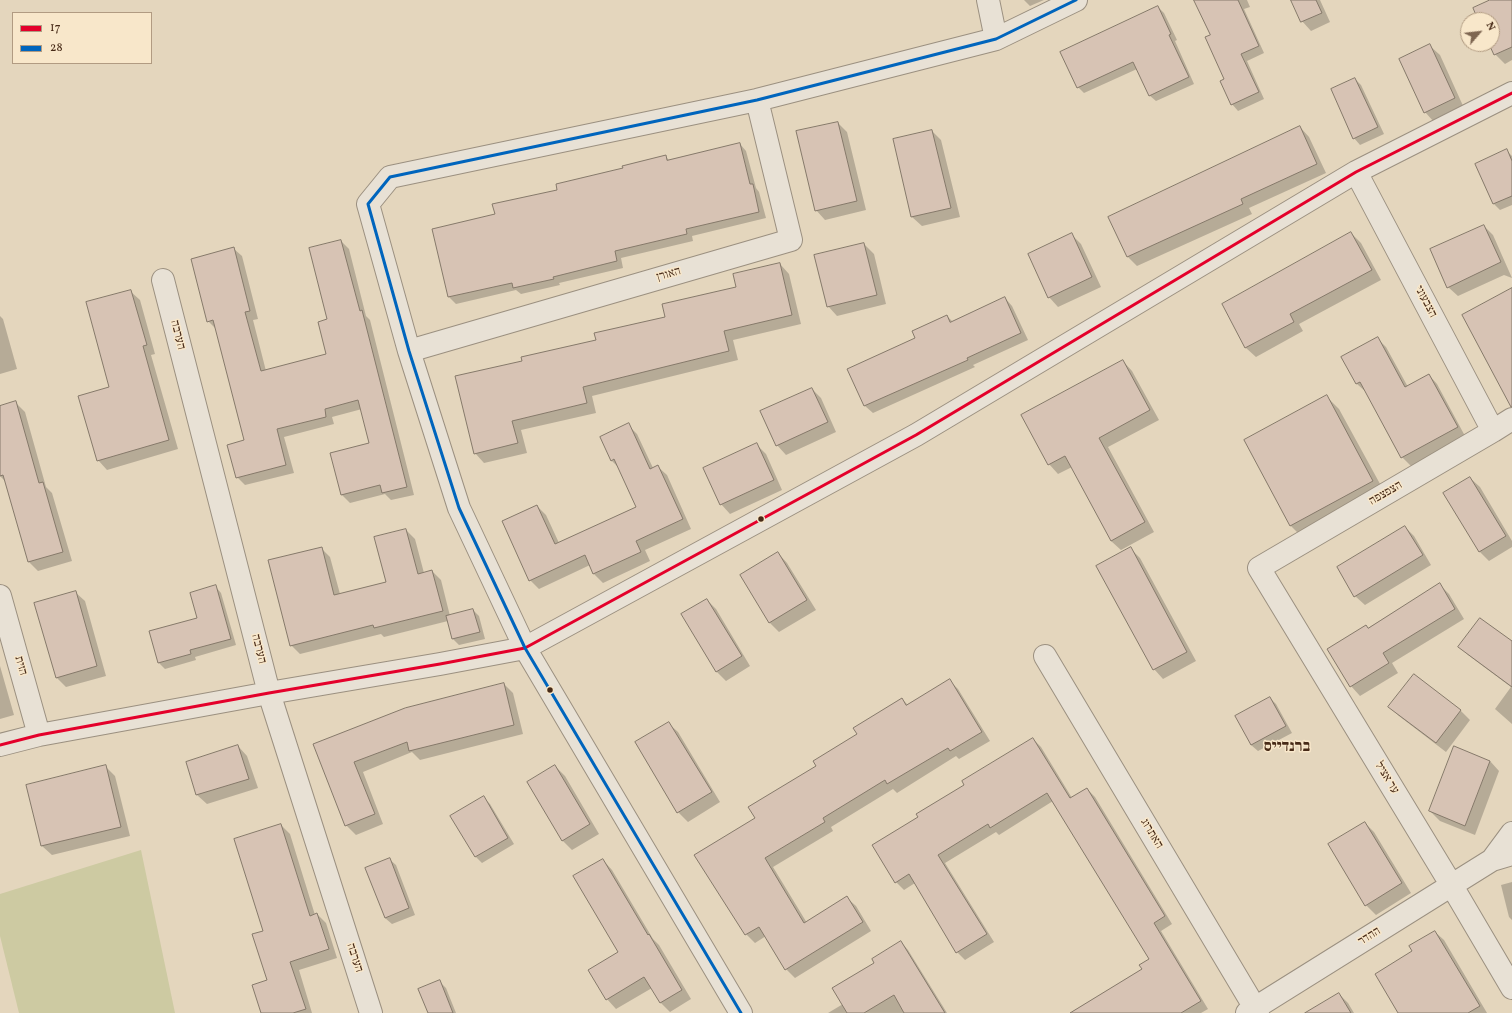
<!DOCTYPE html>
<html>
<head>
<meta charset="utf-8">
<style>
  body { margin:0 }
  #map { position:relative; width:1512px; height:1013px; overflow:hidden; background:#e4d6bd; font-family:Vollkorn,serif }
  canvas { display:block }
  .legend { position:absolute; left:12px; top:12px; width:140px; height:52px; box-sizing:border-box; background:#f8e7ca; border:1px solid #b19b82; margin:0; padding:5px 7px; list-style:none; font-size:12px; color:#472a17 }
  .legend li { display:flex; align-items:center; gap:8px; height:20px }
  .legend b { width:20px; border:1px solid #b19b82 }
  .north { position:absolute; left:1460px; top:12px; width:40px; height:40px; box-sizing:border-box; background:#f8e7ca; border:1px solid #b19b82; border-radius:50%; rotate:62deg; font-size:11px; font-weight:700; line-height:16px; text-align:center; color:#472a17 }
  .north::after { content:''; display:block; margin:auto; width:14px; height:18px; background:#7e6651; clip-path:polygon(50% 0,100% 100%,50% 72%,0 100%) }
</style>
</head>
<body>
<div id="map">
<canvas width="1512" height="1013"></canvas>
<ul class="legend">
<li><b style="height:5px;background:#e4002b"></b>17</li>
<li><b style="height:5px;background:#0065bd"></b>28</li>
</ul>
<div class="north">N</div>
</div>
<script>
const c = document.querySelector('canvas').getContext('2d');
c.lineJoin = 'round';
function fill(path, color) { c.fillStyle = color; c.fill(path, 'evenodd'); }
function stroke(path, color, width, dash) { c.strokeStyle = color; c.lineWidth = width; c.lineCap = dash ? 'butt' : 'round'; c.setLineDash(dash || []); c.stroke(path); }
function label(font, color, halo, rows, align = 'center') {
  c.font = font + ' Vollkorn,"Frank Ruhl Libre",serif'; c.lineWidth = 3; c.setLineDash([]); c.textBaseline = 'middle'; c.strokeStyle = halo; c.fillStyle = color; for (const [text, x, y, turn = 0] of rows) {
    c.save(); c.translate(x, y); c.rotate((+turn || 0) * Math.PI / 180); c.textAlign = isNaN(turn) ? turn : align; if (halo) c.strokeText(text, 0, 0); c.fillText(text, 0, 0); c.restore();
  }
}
const green = new Path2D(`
  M141 850 175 1013H19L0 936V894Z`);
const shadow = new Path2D(`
  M1024 0H1044L1030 6Z
  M1195 0H1247L1250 7 1244 9 1264 53 1247 61 1264 99 1238 111 1232 104 1211 35Z
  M1292 0H1320L1330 22 1311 31 1302 21Z
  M1493 0H1512V60L1505 64 1495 54 1491 44H1492V20H1480Z
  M1158 7 1164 13 1177 40 1175 41 1194 84 1156 101 1149 95 1137 69 1084 93 1078 87Z
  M1430 46 1440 55 1464 108 1434 122 1425 112Z
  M1355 79 1361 85 1384 134 1360 145 1354 138Z
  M838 123 847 132 866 210 825 220 816 210Z
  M1300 127 1309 137 1326 173 1249 208 1252 214 1137 266 1128 257 1110 218Z
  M932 131 941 140 960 217 922 226 912 217 894 140Z
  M740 144 746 151 756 188 759 192 766 218 692 236 693 241 621 258 623 268 559 283 560 285 521 294 516 290 456 304 449 297 434 229 496 215 558 190 666 157 669 160Z
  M1506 150 1512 156V205L1500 210 1494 204 1476 164Z
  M1484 226 1493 235 1512 278 1504 275 1458 296 1448 287Z
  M1351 233 1361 243 1381 280 1299 324 1303 331 1256 357 1246 348 1223 304Z
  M1071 234 1081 244 1101 287 1058 307 1049 297Z
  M341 241 349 249 366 316 370 320 414 495 391 500 385 494 350 503 342 495 331 454 371 443 362 409 332 417 334 424 284 437 294 473 245 485 237 477 245 441 216 329 208 321 234 249 242 256 258 319 253 320 266 371 327 354 329 320Z
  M864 244 874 254 886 304 837 316 828 306Z
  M780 264 789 274 801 324 733 340 738 360 592 396 596 413 521 430 527 453 484 463 475 453 523 361 597 340 666 318 737 287Z
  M130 291 140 300 155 354 151 355 178 449 107 470 98 460 111 387Z
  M1005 298 1012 306 1028 340 973 365 975 367 873 413 865 406 849 370 916 339 947 316 953 322Z
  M0 316 3 319 17 369 0 374Z
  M1377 338 1386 347 1408 387 1429 375 1437 384 1465 436 1411 466 1402 457 1366 392 1357 384 1342 357Z
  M1123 361 1132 371 1159 420 1108 447 1154 532 1121 550 1111 541 1072 467 1058 474 1049 464Z
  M812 389 821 398 836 432 786 455 777 445Z
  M1327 397 1339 409 1385 493 1303 538 1290 525Z
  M15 402 25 412 46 487 52 493 72 561 38 571 29 562 6 482 0 476V407Z
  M628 425 637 434 653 468 657 466 667 475 691 529 645 550 650 561 603 583 594 574 590 565 539 589 530 580 537 506 546 515 559 543 637 507 618 467 611 460Z
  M756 444 766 454 782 490 730 514 721 504Z
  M1470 478 1480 487 1512 541V547L1489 561 1480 552Z
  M1405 527 1414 536 1431 565 1365 605 1355 596Z
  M406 530 415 539 424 573 432 571 441 580 450 616 473 610 479 616 485 639 459 645 453 639 448 621 384 637 381 634 300 654 291 645 321 548 330 557 340 594 387 582Z
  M1130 548 1140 558 1196 661 1163 679 1154 669Z
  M778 553 787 563 816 610 779 632 770 623 741 575Z
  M1440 585 1449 594 1464 619 1392 663 1398 673 1360 696 1351 686 1329 649 1368 628Z
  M215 586 221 593 236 645 195 657 196 660 165 669 159 663 198 618Z
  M75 592 85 601 106 676 66 687 57 678Z
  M707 600 716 609 750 666 726 681 716 671Z
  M1512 643V724L1495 709 1511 687 1468 655 1460 647Z
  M0 666 14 715 0 719Z
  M949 680 958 689 990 741 959 759 956 756 897 793 893 789 831 827 833 831 773 867 807 923 847 898 856 906 871 931 795 978 786 969 766 936 755 943 746 934 756 818 817 766 902 699 908 705Z
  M504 684 513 693 523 734 420 760 412 752 363 772 383 824 356 835 346 825 314 745Z
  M1270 698 1276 704 1292 733 1258 751 1251 745 1236 716Z
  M1390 707 1460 710 1470 720 1446 752 1399 716Z
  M668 723 678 732 720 802 688 822 678 812 636 743Z
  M1033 739 1041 747 1072 798 1087 789 1095 797 1172 924 1161 931 1208 1009 1201 1013H1070L1143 969 1150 959 1053 801 999 835 996 832 945 863 994 942 965 960 957 952 915 883 904 890 896 882 920 817Z
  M238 746 247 756 258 788 207 804 197 795 187 762Z
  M1490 761 1499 771 1475 835 1440 821 1430 811Z
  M105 766 115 776 130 836 52 855 42 846 27 786Z
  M555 766 565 776 599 834 572 850 562 840Z
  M484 798 490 804 514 844 482 863 476 857 452 817Z
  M1365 823 1374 832 1411 893 1376 915 1366 905Z
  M281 825 290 834 315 915 317 914 326 923 337 958 299 970 312 1013H263L268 981 264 931Z
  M389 859 396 865 415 915 392 924 385 918Z
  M603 860 612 870 653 939 659 945 691 999 670 1012 660 1002 652 988 616 1009 607 999 619 953Z
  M1512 882V920L1509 917 1501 885Z
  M1435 932 1444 940 1487 1013H1399L1413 951Z
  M901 942 908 950 947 1013H828L843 1004 875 963Z
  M439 981 446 988 456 1013H429Z
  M1339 994 1348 1003 1354 1013H1307Z`);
const building = new Path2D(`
  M1194 0H1238L1259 46 1241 54 1259 92 1231 105 1220 81 1224 79 1205 37 1210 35Z
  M1291 0H1316L1322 13 1301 22Z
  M1490 0H1512V47L1494 55 1489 44H1492V20H1478L1473 8Z
  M1158 6 1171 34 1169 35 1189 77 1149 96 1133 62 1077 88 1060 52Z
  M1430 44 1455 98 1424 113 1399 59Z
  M1355 78 1378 127 1353 139 1331 89Z
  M838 122 857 201 815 211 796 131Z
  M1300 126 1317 164 1241 199 1243 204 1127 257 1108 217Z
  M932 130 951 208 911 217 893 139Z
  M740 143 750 184H753L759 212 686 229 687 234 615 251 617 261 553 277 554 279 513 288 512 283 448 297 432 229 495 214 492 204 557 190 556 184 623 168 622 166 666 155 667 160Z
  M1507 149 1512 161V196L1493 204 1475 164Z
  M1484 225 1501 262 1447 288 1430 249Z
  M1351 232 1372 270 1290 314 1294 322 1245 348 1222 304Z
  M1072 233 1092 277 1048 298 1028 254Z
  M341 240 360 311 362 310 407 487 382 493 380 485 341 495 330 453 369 443 358 400 325 409 326 417 277 429 286 465 236 478 227 445 244 440 213 320 207 322 191 259 234 247 250 311 245 312 261 371 326 354 318 322 327 319 309 248Z
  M864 243 877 295 827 307 814 255Z
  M780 263 792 315 724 331 729 351 583 387 587 403 512 421 518 443 474 454 455 376 522 361 521 357 596 340 594 333 665 317 662 304 736 287 733 274Z
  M1512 288V407H1511L1462 315Z
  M131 290 147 345 143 346 169 440 97 461 78 396 109 387 86 302Z
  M1005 297 1021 333 967 358 968 360 864 406 847 369 915 338 912 331 947 315 950 322Z
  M1378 337 1405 387 1429 374 1458 427 1401 458 1360 382 1356 384 1341 357Z
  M1123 360 1150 410 1099 438 1145 522 1111 541 1065 456 1048 465 1021 415Z
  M812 388 828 422 776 446 760 411Z
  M1327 395 1373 481 1290 526 1244 440Z
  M16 401 39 483 43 482 63 552 28 562 3 475 0 476V406Z
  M629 423 650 469 658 465 683 519 636 541 641 552 593 574 585 555 529 581 502 521 537 505 555 544 636 507 614 459 611 461 600 437Z
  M757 443 774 480 720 505 703 468Z
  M1470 477 1506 536 1479 552 1443 493Z
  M1405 526 1423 555 1354 597 1337 567Z
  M406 529 418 574 432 570 443 611 374 628 373 625 290 646 268 560 322 547 334 595 386 582 374 537Z
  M1131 547 1187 652 1153 670 1096 566Z
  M778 552 807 600 769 623 740 575Z
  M1440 583 1455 609 1383 653 1389 663 1350 687 1327 649 1366 625 1368 628Z
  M216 585 231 639 190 650 191 654 158 663 149 631 197 618 190 593Z
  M76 591 97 666 56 678 34 603Z
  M707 599 742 656 716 672 681 614Z
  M473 609 480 632 452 639 446 616Z
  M1480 618 1512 641V687L1458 647Z
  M1414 674 1461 710 1436 743 1388 707Z
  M950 679 982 732 950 751 948 748 887 784 885 780 823 818 825 822 765 858 804 923 847 896 863 922 785 970 759 927 745 935 694 855 755 818 748 807 816 766 813 761 857 734 853 728 902 698 906 705Z
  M504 683 514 725 409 751 407 742 354 762 375 814 345 826 313 744 405 708Z
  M1270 697 1286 726 1251 745 1235 716Z
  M669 722 712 792 677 813 635 742Z
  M1033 738 1070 798 1087 788 1165 916 1154 923 1201 1001 1181 1013H1070L1142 969 1139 965 1149 959 1047 793 990 828 988 824 938 855 987 934 956 953 909 874 895 883 872 845 918 817 916 814 964 785 962 781Z
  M238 745 249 779 196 795 186 762Z
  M1454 746 1490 761 1465 826 1429 811Z
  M106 765 121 827 41 846 26 785Z
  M555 765 590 824 562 841 527 782Z
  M484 796 508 838 475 857 450 816Z
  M1365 822 1402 883 1365 906 1328 844Z
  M281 824 310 916 317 913 329 949 290 962 306 1009 293 1013H261L252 985 267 980 252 934 263 931 234 839Z
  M390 858 409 908 385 918 365 868Z
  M603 859 648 935 649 934 682 990 660 1003 644 977 606 1000 588 970 618 952 573 876Z
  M1435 931 1480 1006 1468 1013H1398L1375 974 1412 951 1409 946Z
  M901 941 945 1013H904L894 995 864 1013H847L832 988 874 963 872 959Z
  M440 980 453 1013H428L418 989Z
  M1339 993 1351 1013H1305Z`);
const minor = new Path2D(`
  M988 0 996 39
  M1356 172 1493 431
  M163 280 269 693 371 1013
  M409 351 791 240 757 100
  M1512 419 1493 431 1259 568 1452 886 1512 988
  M0 596 39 735
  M1045 656 1258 1013
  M0 745 39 735 269 693 440 664 525 648 916 435 1356 172 1512 93
  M1492 860 1512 833
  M741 1013 525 648 459 508 409 351 368 204 390 177 757 100 996 39 1076 0
  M1247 1013 1492 860 1512 854`);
const bus1 = new Path2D(`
  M0 745 39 735 269 693 440 664 525 648 916 435 1356 172 1512 93`);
const bus2 = new Path2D(`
  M741 1013 525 648 459 508 409 351 368 204 390 177 757 100 996 39 1076 0`);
const markers = [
  [761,519,3.5,"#472a17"],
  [550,690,3.5,"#472a17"]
];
const streetNames = [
  ["האורן",669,275,-16],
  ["הצבעוני",1425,302,62],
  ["הערבה",177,335,76],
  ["הצפצפה",1386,494,-30],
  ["הערבה",258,649,76],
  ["הזית",20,666,74],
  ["ער אציל",1386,778,59],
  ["האתרוג",1151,834,59],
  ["ההדר",1370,937,-32],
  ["הערבה",354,958,72]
];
const districtNames = [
  ["ברנדייס",1287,748]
];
fill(green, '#cdcaa2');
fill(shadow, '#0003');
fill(building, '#d7c3b4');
stroke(building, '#85796a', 1);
stroke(minor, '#9b9080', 24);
stroke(minor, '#e8e1d5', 22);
stroke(bus1, '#e4002b', 3);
stroke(bus2, '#0065bd', 3);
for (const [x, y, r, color] of markers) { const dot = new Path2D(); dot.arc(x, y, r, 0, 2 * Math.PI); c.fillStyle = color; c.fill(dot); stroke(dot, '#f8e7ca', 1.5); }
label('12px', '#472a17', '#f8e7ca', streetNames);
label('bold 16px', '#472a17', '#f8e7ca', districtNames);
</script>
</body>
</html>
